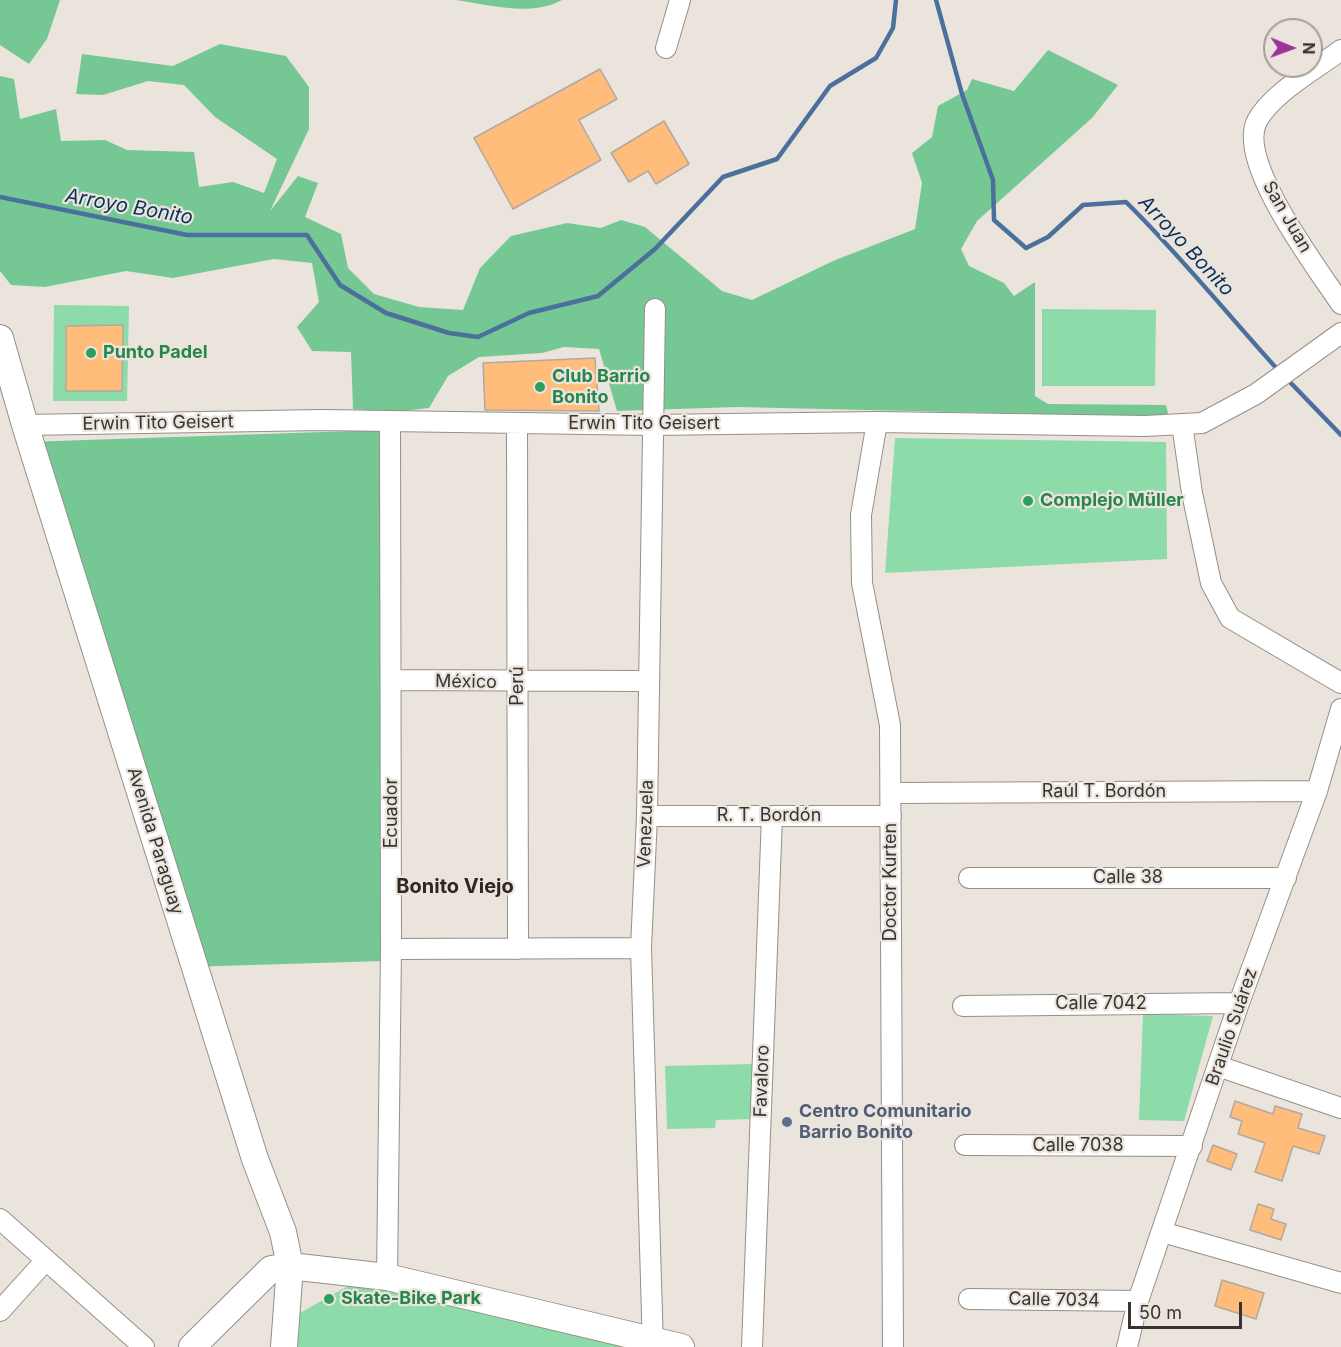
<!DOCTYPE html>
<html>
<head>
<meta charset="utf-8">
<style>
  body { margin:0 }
  #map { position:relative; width:1341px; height:1347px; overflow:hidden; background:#ebe4dd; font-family:Inter,sans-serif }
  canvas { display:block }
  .north { position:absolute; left:1263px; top:18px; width:60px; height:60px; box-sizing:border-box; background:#ebe4dd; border:2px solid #a39e98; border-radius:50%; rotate:91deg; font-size:16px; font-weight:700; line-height:24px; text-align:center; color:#373431 }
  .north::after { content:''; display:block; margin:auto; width:21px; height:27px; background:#9d3598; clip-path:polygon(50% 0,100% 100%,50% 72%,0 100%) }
  .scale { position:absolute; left:1128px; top:1302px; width:114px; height:27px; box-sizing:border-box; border:3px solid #373431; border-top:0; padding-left:8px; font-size:18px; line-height:21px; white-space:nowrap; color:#373431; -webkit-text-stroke:4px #ebe4dd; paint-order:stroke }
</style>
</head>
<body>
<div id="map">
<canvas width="1341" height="1347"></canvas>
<div class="north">N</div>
<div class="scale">50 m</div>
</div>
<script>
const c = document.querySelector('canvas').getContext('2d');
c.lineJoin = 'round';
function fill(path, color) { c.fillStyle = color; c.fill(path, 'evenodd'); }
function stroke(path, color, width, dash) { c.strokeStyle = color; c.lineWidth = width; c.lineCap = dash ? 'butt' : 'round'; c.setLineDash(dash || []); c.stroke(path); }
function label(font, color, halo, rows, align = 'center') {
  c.font = font + ' Inter,sans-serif'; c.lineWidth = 4.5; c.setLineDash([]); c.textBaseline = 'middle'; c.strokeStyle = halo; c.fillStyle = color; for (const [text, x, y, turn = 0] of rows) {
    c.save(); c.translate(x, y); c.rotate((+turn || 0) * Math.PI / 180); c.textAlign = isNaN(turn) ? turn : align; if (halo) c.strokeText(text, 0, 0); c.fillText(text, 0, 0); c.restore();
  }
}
const green = new Path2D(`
  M54 305 129 306 127 401H53Z
  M1042 309 1156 310 1155 386H1042Z
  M895 438 1166 442 1167 559 885 573Z
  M1143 1014 1213 1016 1184 1121 1139 1120Z
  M754 1064 755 1119 716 1120 715 1128 667 1129 665 1066Z
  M355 1282 626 1347H295L300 1313Z`);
const forest = new Path2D(`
  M0 0H60L47 39 29 64 0 45Z
  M456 0H562C530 17 491 5 456 0Z
  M220 44 286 56 309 87V129L270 211 298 176 318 183 305 217 341 234 348 268 374 294 419 307 463 310 480 268 511 236 567 223 601 228 621 220 645 227 722 291 752 300 833 261 915 229 922 183 912 153 932 137 938 106 967 90 972 79 1014 91 1048 50 1118 85 1092 118 977 221 961 249 969 266 1004 283 1014 296 1035 282V396L1048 404 1166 405 1169 417 737 407 617 411 599 349 564 347 542 353 479 357 448 376 429 408 394 412 353 409 351 352 312 351 297 327 319 302 312 263 274 259 173 278 126 271 45 287 11 285 0 271V76L14 79 20 119 56 109 61 141 105 140 127 150 194 152 199 187 233 182 264 193 277 159 215 117 184 85 148 81 103 95 76 94 82 54 173 66Z
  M383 430V961L187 967 26 442Z`);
const stream = new Path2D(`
  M936 0 962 94 993 180 994 220 1026 248 1048 237 1083 205 1126 202C1180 255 1228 315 1279 371
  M0 197 187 235H307L340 285 386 313 449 333 478 337 529 313 598 296 655 249 723 177 777 159 830 86 876 58 893 28 896 0
  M1287 379 1341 435`);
const building = new Path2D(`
  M600 69 617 99 579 120 601 160 513 209 474 138Z
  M664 121 689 164 656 184 648 171 629 182 611 153Z
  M123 325 122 391H66V326Z
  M595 358 599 411 485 410 483 363Z
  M1235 1101 1273 1114 1275 1106 1302 1114 1298 1128 1325 1136 1319 1154 1293 1146 1282 1181 1255 1172 1265 1143 1238 1134 1242 1121 1230 1117Z
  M1213 1145 1237 1154 1231 1170 1207 1161Z
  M1258 1204 1274 1209 1271 1219 1286 1224 1281 1240 1250 1230Z
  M1222 1280 1264 1293 1256 1319 1215 1306Z`);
const minor = new Path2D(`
  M666 48 680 0
  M1341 50C1316 69 1272 93 1257 121 1236 162 1318 269 1341 304
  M877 422 861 515 862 583 890 725 893 1347
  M517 424 518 949
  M1182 424 1192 493 1211 583 1230 618 1341 683
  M25 425 322 420 653 425 877 422 1145 426 1202 423 1256 394 1341 333
  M392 680 648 681
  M891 793 1317 791
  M647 816H891
  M969 878H1286
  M391 949 641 948
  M963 1006 1239 1003
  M1218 1066 1341 1108
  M965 1145 1192 1146
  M0 1219 144 1347
  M1162 1232 1341 1283
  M387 1277 391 949 390 421
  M969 1299 1138 1301
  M0 1311 46 1260
  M653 1347 641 948 647 816 655 309
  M752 1347 772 816
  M1127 1347 1138 1301 1239 1003 1317 791 1341 709`);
const major = new Path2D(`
  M0 338 25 425 255 1159 283 1232 290 1266 284 1347
  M192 1347 271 1269 290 1266 387 1277 681 1347`);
const markers = [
  [91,353,6,"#2e9e5b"],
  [540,387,6,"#2e9e5b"],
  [1028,501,6,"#2e9e5b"],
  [787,1122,6,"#5c6f8a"],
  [329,1299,6,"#2e9e5b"]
];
const streetNames = [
  ["San Juan",1287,217,60],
  ["Erwin Tito Geisert",158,423,-1],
  ["Erwin Tito Geisert",644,424],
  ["México",466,682,1],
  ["Perú",518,686,-90],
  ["Raúl T. Bordón",1104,792],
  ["Ecuador",392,813,-90],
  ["R. T. Bordón",769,816],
  ["Venezuela",646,824,-88],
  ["Avenida Paraguay",155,841,73],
  ["Calle 38",1128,878],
  ["Doctor Kurten",891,882,-90],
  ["Calle 7042",1101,1004],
  ["Braulio Suárez",1232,1027,-71],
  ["Favaloro",762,1081,-88],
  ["Calle 7038",1078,1146],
  ["Calle 7034",1054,1300,1]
];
const leisureNames = [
  ["Punto Padel",103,353],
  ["Club Barrio",552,377],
  ["Bonito",552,398],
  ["Complejo Müller",1040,501],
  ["Skate-Bike Park",341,1299]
];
const serviceNames = [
  ["Centro Comunitario",799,1112],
  ["Barrio Bonito",799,1133]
];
const waterNames = [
  ["Arroyo Bonito",129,207,10],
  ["Arroyo Bonito",1186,246,47]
];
const neighbourhoodNames = [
  ["Bonito Viejo",455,887]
];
fill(green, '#8ddba8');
fill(forest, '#75c893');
stroke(stream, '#4b709b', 4.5);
fill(building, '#ffbc7b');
stroke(building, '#b0a9a2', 1.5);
stroke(minor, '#968f88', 22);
stroke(major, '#968f88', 28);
stroke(minor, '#fff', 20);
stroke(major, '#fff', 26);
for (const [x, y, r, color] of markers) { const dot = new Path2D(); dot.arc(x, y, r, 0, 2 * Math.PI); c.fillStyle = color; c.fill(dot); stroke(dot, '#ebe4dd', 2); }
label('18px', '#373431', '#ebe4dd', streetNames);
label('bold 18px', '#27864d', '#ebe4dd', leisureNames, 'left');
label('bold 18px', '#4e5e75', '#ebe4dd', serviceNames, 'left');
label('italic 20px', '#0b325c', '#ebe4dd', waterNames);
label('bold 20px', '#2e2823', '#ebe4dd', neighbourhoodNames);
</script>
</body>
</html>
